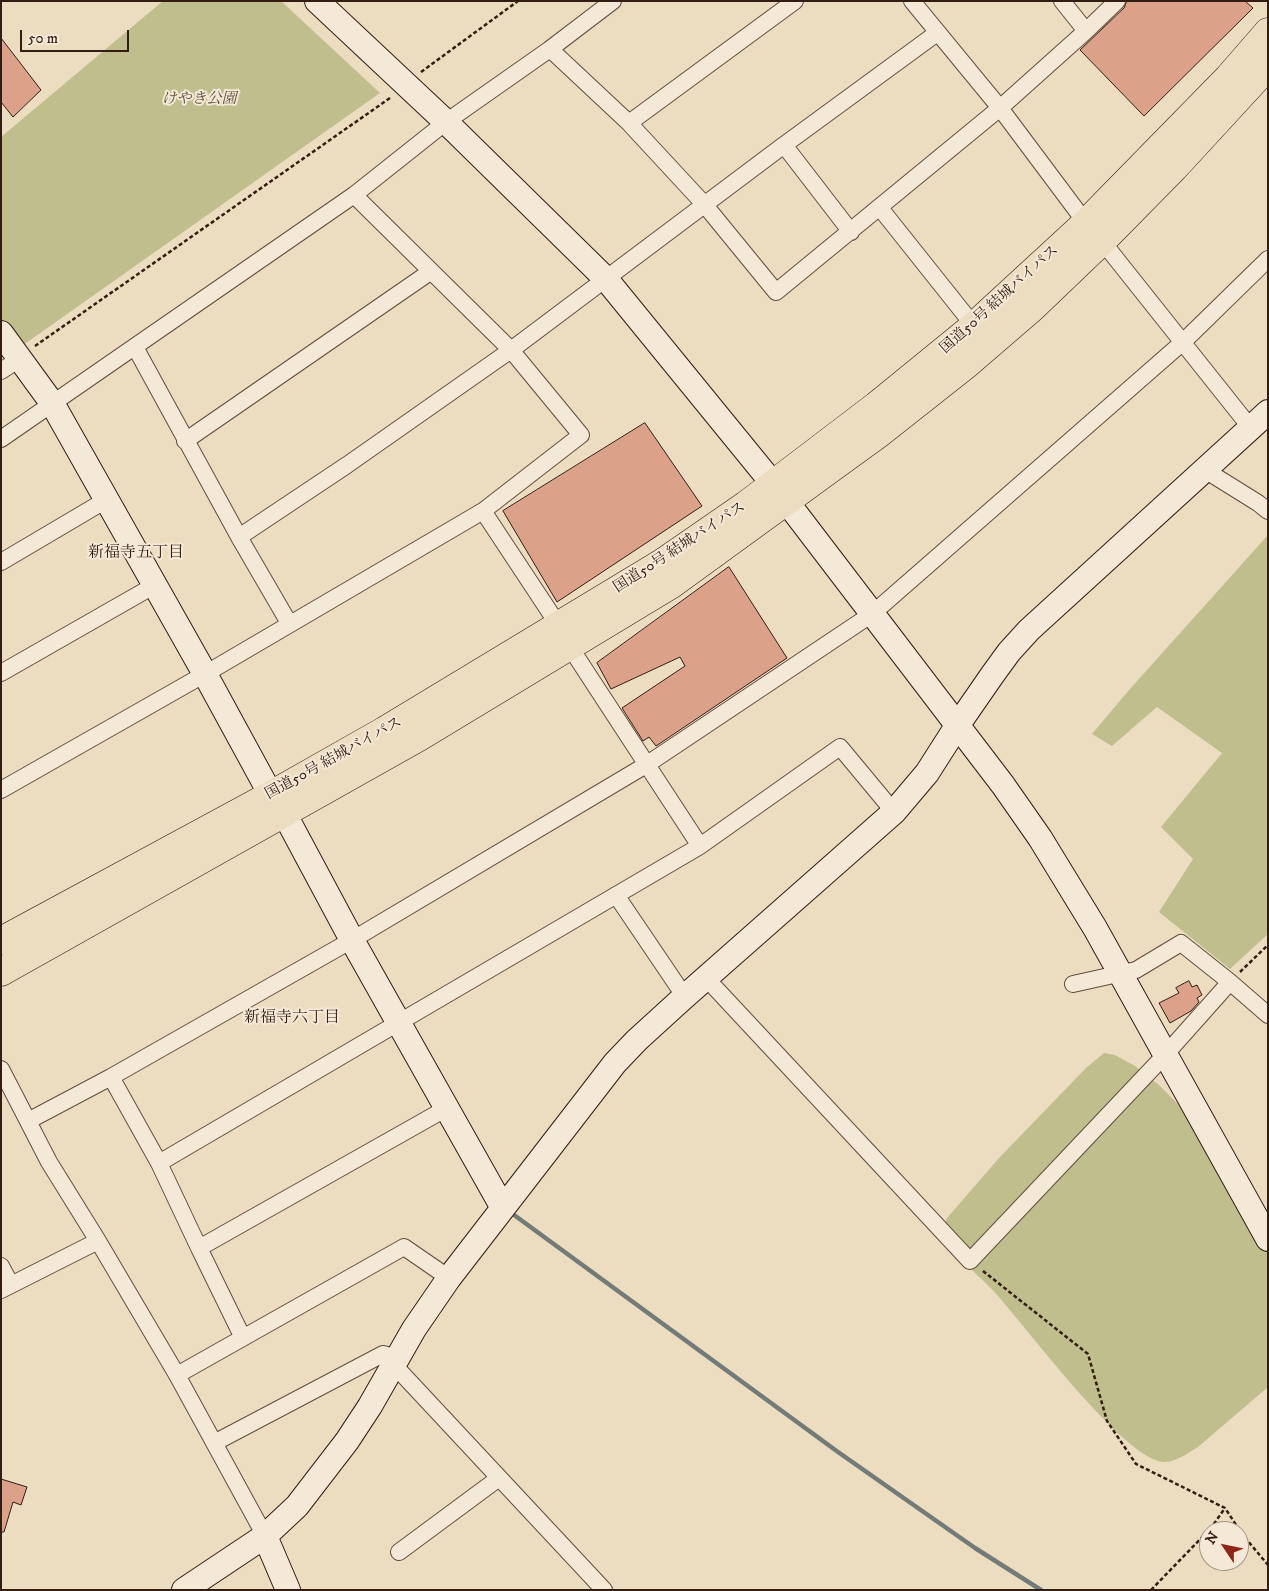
<!DOCTYPE html>
<html>
<head>
<meta charset="utf-8">
<style>
  body { margin:0 }
  #map { position:relative; width:1269px; height:1591px; overflow:hidden; background:#ecddc0; font-family:"IM FELL DW Pica",serif }
  canvas { display:block }
  .frame { position:absolute; inset:0; border:2px solid #331d13; pointer-events:none }
  .north { position:absolute; left:1199px; top:1521px; width:50px; height:50px; box-sizing:border-box; background:#f3e9d6; border:1px solid #a69788; border-radius:50%; rotate:304deg; font-size:14px; font-weight:700; line-height:20px; text-align:center; color:#331d13 }
  .north::after { content:''; display:block; margin:auto; width:18px; height:22px; background:#8f2418; clip-path:polygon(50% 0,100% 100%,50% 72%,0 100%) }
  .scale { position:absolute; left:20px; top:30px; width:109px; height:22px; box-sizing:border-box; border:2px solid #331d13; border-top:0; padding-left:6px; font-size:15px; line-height:18px; white-space:nowrap; color:#331d13; -webkit-text-stroke:4px #f3e9d6; paint-order:stroke }
</style>
</head>
<body>
<div id="map">
<canvas width="1269" height="1591"></canvas>
<div class="frame"></div>
<div class="north">N</div>
<div class="scale">50 m</div>
</div>
<script>
const c = document.querySelector('canvas').getContext('2d');
c.lineJoin = 'round';
function fill(path, color) { c.fillStyle = color; c.fill(path, 'evenodd'); }
function stroke(path, color, width, dash) { c.strokeStyle = color; c.lineWidth = width; c.lineCap = dash ? 'butt' : 'round'; c.setLineDash(dash || []); c.stroke(path); }
function label(font, color, halo, rows, align = 'center') {
  c.font = font + ' "IM FELL DW Pica","Noto Serif JP",serif'; c.lineWidth = 4; c.setLineDash([]); c.textBaseline = 'middle'; c.strokeStyle = halo; c.fillStyle = color; for (const [text, x, y, turn = 0] of rows) {
    c.save(); c.translate(x, y); c.rotate((+turn || 0) * Math.PI / 180); c.textAlign = isNaN(turn) ? turn : align; if (halo) c.strokeText(text, 0, 0); c.fillText(text, 0, 0); c.restore();
  }
}
const green = new Path2D(`
  M163 1H281L380 93 19 348 1 326V137Z
  M1268 535V934L1230 969 1159 912 1193 859 1161 827 1222 753 1157 707 1112 746 1092 734 1129 690Z
  M1104 1053 1115 1055 1135 1066 1159 1085 1210 1136 1268 1211V1387L1198 1447C1188 1453 1175 1463 1163 1462 1123 1458 1027 1328 997 1295 985 1281 969 1269 957 1254 954 1250 945 1230 945 1226 945 1223 946 1221 947 1218L999 1158 1086 1068Z`);
const stream = new Path2D(`
  M510 1212 838 1452 975 1548 1041 1590`);
const building = new Path2D(`
  M1127 1H1245L1253 8 1144 116 1080 50 1124 8Z
  M1 38 41 90 13 117 1 102Z
  M645 423 702 506 557 602 503 511Z
  M729 567 787 658 656 746 649 737 643 741 622 708 685 666 680 657 611 689 597 663Z
  M1189 981 1192 987 1197 985 1202 995 1197 998 1199 1002 1191 1011 1170 1023 1159 1003 1179 993 1176 988Z
  M1 1479 27 1487 21 1505 13 1502 4 1532H1Z`);
const path = new Path2D(`
  M421 72 518 1
  M35 346 390 98
  M1240 972 1268 945
  M983 1271 1088 1354 1107 1421 1136 1464 1225 1508 1242 1534 1268 1565
  M1151 1590 1211 1528 1225 1508`);
const street = new Path2D(`
  M912 1 1000 108 1086 223
  M1086 31 1117 1
  M550 49 613 1
  M629 123 795 1
  M880 208 974 326
  M851 232 784 145 937 33
  M1102 241 1250 427
  M135 347 239 537 289 623
  M1 371 21 358
  M1 439 354 195 446 122 550 49 629 123 704 204 776 292 1000 108 1086 31 1062 1
  M185 441 430 272
  M1205 470 1258 503 1268 511
  M483 511 559 626
  M239 537 347 465 511 350 784 145
  M1 562 106 500
  M570 647 700 846
  M1 673 155 585
  M1 790 205 674 483 511 581 435 511 350 354 195
  M616 895 685 997
  M706 978 970 1261 1165 1055 1230 982
  M1073 984 1136 970 1181 943 1230 982 1268 1015
  M1 1069 49 1162 98 1241 177 1375 265 1536
  M447 1108 199 1248 159 1163 111 1077 352 940 646 765 872 614 1183 342 1268 259
  M28 1121 111 1077
  M159 1163 700 846 840 747 894 812
  M199 1248 243 1338
  M1 1266 11 1285
  M1 1290 98 1241
  M393 1364 604 1590
  M177 1375 404 1247 449 1278
  M214 1443 383 1354 397 1358
  M399 1552 499 1478`);
const secondary = new Path2D(`
  M317 1 446 122 606 279 774 485 1003 785 1040 838 1095 928 1268 1239
  M1 333 52 403 205 674 271 795
  M284 813 352 940 503 1208
  M265 1536 288 1590
  M184 1590 265 1536 297 1506 347 1441 370 1406 414 1329 449 1278 615 1063 637 1040 682 999 894 812 927 773 957 726 993 674 1009 652 1029 630 1268 412`);
const highway = new Path2D(`
  M1 941 271 795 384 731 662 563 746 505 876 406 974 326 1086 223 1228 78 1268 32
  M1 972 419 737 672 584 877 435 967 364 1032 308 1102 241 1174 168 1268 66`);
const parkNames = [
  ["けやき公園",199,100]
];
const streetNames = [
  ["国道50号 結城バイパス",1000,300,-42],
  ["国道50号 結城バイパス",680,548,-33],
  ["国道50号 結城バイパス",334,759,-29]
];
const neighbourhoodNames = [
  ["新福寺五丁目",136,554],
  ["新福寺六丁目",292,1019]
];
fill(green, '#c0be8d');
stroke(stream, '#737b78', 4.5);
fill(building, '#dca189');
stroke(building, '#331d13', 1);
stroke(street, '#614d3e', 18);
stroke(secondary, '#331d13', 26);
stroke(highway, '#331d13', 29);
stroke(path, '#331d13', 2.5, [4, 2.5]);
stroke(street, '#f3e9d6', 16);
stroke(secondary, '#f3e9d6', 24);
stroke(highway, '#ecddc0', 28);
label('italic 15px', '#5d4d38', '#f3e9d6', parkNames);
label('15px', '#331d13', '#f3e9d6', streetNames);
label('16px', '#331d13', '#f3e9d6', neighbourhoodNames);
</script>
</body>
</html>
